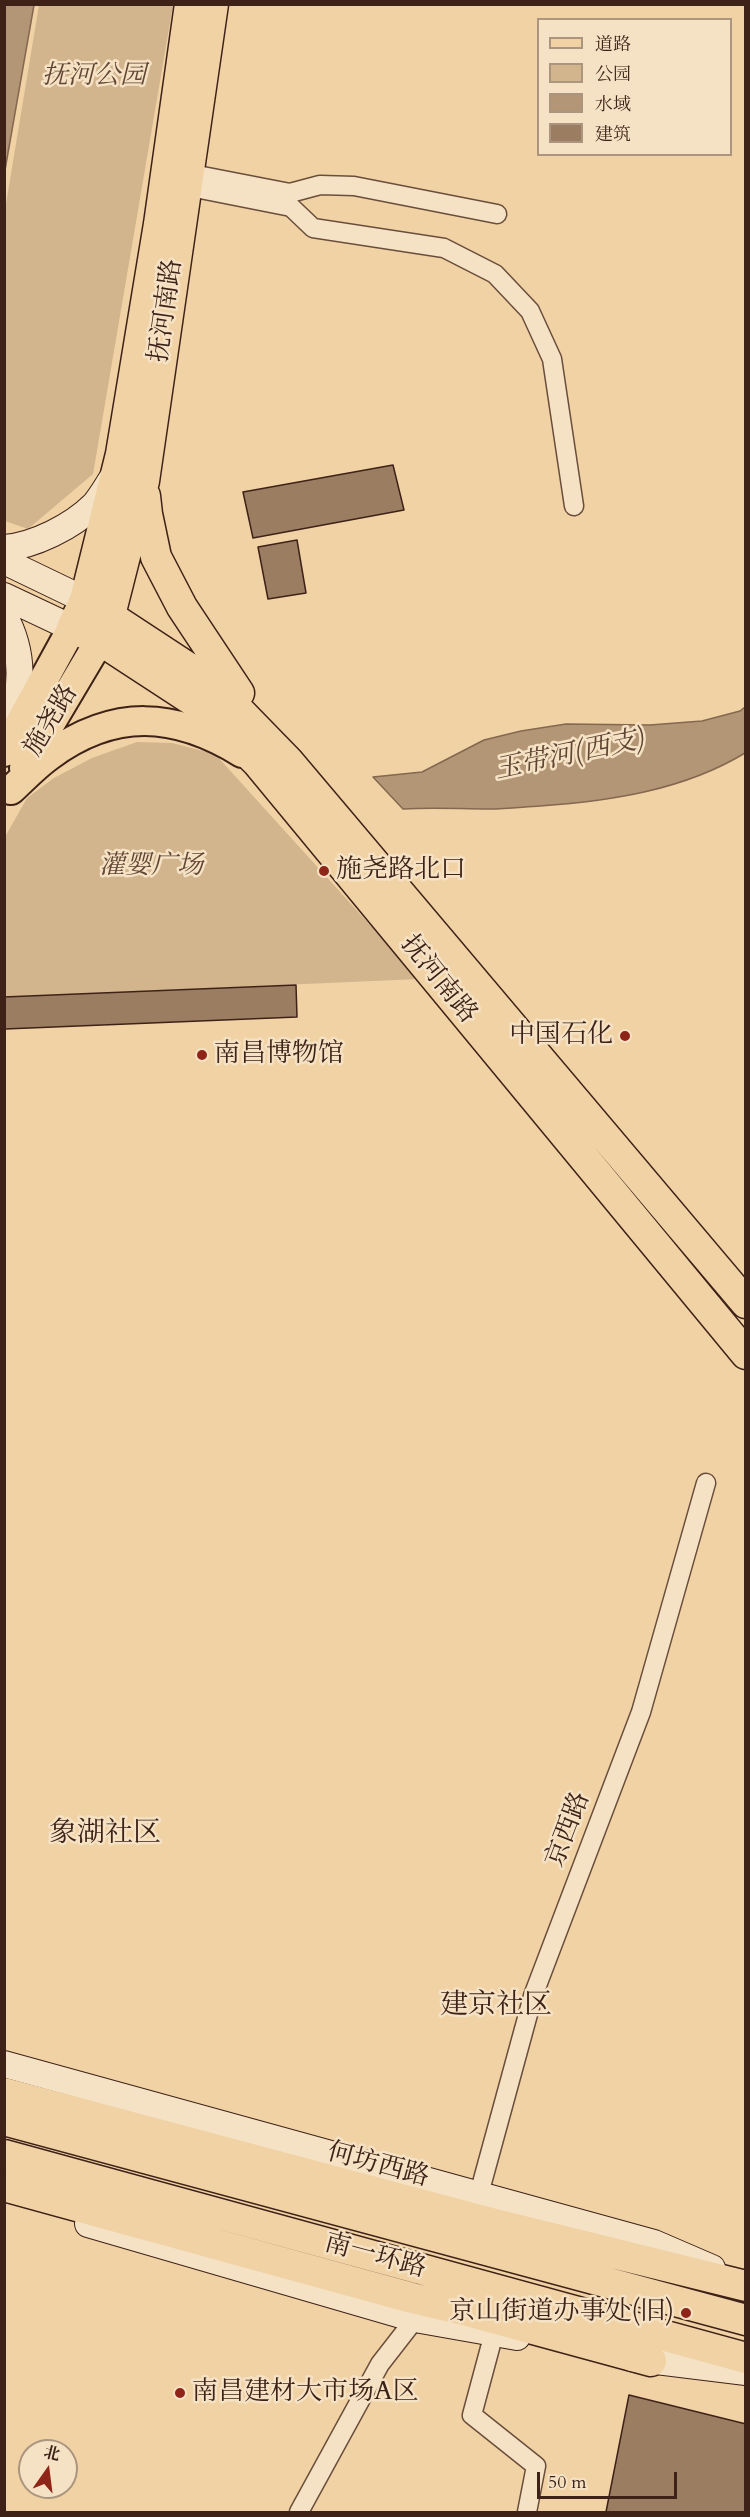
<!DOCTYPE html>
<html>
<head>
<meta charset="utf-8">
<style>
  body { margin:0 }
  #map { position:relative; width:750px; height:2517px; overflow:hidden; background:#f0d2a5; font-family:Cardo,"Noto Serif SC",serif }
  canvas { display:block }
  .frame { position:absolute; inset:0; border:6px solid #3e2218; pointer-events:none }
  .legend { position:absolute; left:537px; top:18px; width:195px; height:138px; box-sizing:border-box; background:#f5e2c4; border:2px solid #ac957f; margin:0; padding:8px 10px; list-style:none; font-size:18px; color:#3e2218 }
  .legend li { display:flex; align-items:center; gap:12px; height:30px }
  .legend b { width:30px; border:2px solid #ac957f }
  .north { position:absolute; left:18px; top:2439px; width:60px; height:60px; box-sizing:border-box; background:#f5e2c4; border:2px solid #ac957f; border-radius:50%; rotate:14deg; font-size:16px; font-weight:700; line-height:24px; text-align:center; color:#3e2218 }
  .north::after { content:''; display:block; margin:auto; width:21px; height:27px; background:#8f2418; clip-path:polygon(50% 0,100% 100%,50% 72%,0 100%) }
  .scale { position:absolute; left:537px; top:2472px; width:140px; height:27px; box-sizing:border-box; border:3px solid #3e2218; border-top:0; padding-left:8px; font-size:18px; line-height:21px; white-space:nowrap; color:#3e2218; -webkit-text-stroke:4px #f5e2c4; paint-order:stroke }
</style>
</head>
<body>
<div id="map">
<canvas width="750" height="2517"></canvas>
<div class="frame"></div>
<ul class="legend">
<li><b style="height:8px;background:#f0d2a5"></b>道路</li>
<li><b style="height:16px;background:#d2b48d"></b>公园</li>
<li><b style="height:16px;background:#b39675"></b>水域</li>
<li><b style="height:16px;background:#9b7e61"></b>建筑</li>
</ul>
<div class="north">北</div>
<div class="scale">50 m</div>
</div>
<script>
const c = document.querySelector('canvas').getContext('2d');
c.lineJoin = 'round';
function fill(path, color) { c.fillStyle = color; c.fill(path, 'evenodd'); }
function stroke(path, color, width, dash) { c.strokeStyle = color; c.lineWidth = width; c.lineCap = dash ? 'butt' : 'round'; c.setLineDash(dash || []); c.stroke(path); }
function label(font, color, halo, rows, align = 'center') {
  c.font = font + ' Cardo,"Noto Serif SC",serif'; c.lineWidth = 5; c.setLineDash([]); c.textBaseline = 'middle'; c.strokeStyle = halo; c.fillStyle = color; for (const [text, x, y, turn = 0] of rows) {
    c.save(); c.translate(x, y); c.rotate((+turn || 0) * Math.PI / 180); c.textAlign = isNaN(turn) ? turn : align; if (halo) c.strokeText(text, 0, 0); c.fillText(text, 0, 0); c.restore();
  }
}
const green = new Path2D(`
  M39 5H173L93 474 28 529 5 521V210Z
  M137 742 172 743 215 754 419 979 5 997V837L27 798 54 778 92 758Z`);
const water = new Path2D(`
  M5 4 34 5 5 170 4 5Z
  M745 707V753C684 790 611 801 540 806 523 807 506 809 490 809 460 809 432 807 403 809L373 777 422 772 484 740 521 731 566 724 650 725 702 721 740 711Z`);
const building = new Path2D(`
  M393 465 404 510 253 538 243 492Z
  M297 540 306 593 268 599 258 547Z
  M296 985 297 1017 5 1029 4 997Z
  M629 2395 746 2424V2512H606Z`);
const minor = new Path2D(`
  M187 173 290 193 320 185 354 186 497 214
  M185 186 291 207 313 228 444 248 495 274 530 311 552 359 574 506
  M479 2194 533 1996 641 1712 706 1483
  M494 2333 472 2415 536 2466 527 2512
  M299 2512 380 2364 415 2319`);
const secondary = new Path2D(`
  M4 548C34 546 73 526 94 505 101 497 107 486 113 477
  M4 561 85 600
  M4 596 72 628
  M4 615C25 654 23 690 8 730
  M4 2064 654 2243 712 2268
  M88 2224 415 2319 517 2337
  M632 2358 746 2372`);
const primary = new Path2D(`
  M4 752 72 628
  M24 768 100 640
  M11 790C23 779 35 766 49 756 114 708 175 712 242 753`);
const trunk = new Path2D(`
  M190 4 159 224 121 454 85 600 72 628 100 640 198 704 257 762 746 1354
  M145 496 147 514 156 557 182 607 239 693
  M85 600 213 684 288 761 746 1303
  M103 632 110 615 144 481 213 4
  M4 2093 491 2223 746 2286
  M4 2120 746 2320
  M4 2155 746 2358
  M4 2186 412 2298 471 2312 651 2361`);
const markers = [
  [324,871,6,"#8f2418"],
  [625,1036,6,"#8f2418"],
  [202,1055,6,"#8f2418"],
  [686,2313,6,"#8f2418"],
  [180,2393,6,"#8f2418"]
];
const parkNames = [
  ["抚河公园",94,77],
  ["灌婴广场",151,867]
];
const streetNames = [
  ["抚河南路",167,311,-82],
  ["施尧路",52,721,-59],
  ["抚河南路",438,980,51],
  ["京西路",569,1830,-69],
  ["何坊西路",378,2166,15],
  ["南一环路",375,2257,15]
];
const poiNames = [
  ["施尧路北口",336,871],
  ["中国石化",613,1036,"right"],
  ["南昌博物馆",214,1055],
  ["京山街道办事处(旧)",674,2313,"right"],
  ["南昌建材大市场A区",192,2393]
];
const waterNames = [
  ["玉带河(西支)",570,756,-12]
];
const quarterNames = [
  ["象湖社区",105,1835],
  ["建京社区",496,2007]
];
fill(green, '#d2b48d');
fill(water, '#b39675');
stroke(water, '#846850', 1.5);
fill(building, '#9b7e61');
stroke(building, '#3e2218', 1.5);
stroke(minor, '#6a4e3b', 21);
stroke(secondary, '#3e2218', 28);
stroke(primary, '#3e2218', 32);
stroke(trunk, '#3e2218', 33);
stroke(minor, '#f5e2c4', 18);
stroke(secondary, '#f5e2c4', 26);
stroke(primary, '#f0d2a5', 28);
stroke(trunk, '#f0d2a5', 30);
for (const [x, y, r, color] of markers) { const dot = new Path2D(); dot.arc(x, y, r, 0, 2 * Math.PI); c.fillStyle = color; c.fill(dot); stroke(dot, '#f5e2c4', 2); }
label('italic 26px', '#634635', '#f5e2c4', parkNames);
label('26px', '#3e2218', '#f5e2c4', streetNames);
label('26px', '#3e2218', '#f5e2c4', poiNames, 'left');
label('italic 27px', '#614534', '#f5e2c4', waterNames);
label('28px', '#3e2218', '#f5e2c4', quarterNames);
</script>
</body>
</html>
